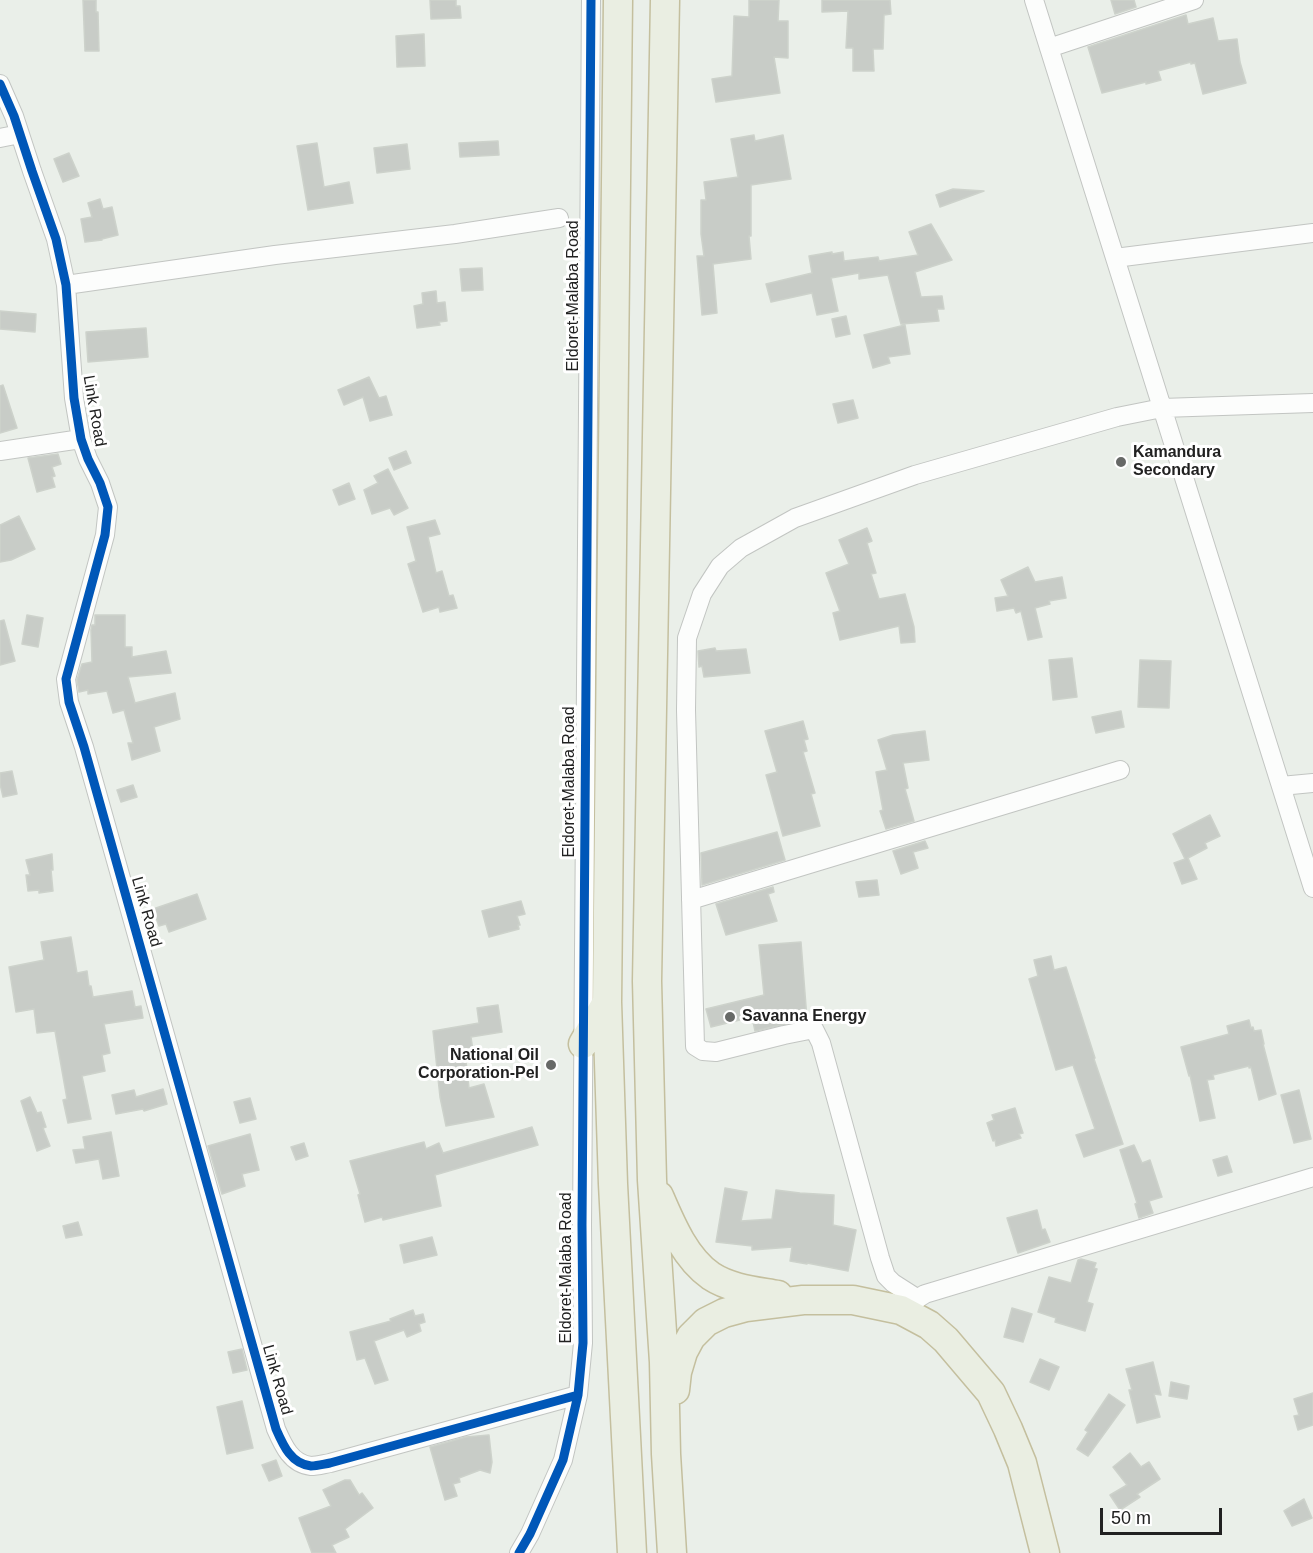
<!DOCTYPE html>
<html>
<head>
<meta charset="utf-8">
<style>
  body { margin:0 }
  #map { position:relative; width:1313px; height:1553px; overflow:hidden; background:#eaefe9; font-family:Arial,sans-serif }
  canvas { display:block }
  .scale { position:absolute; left:1100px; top:1508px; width:122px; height:27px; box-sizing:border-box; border:3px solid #212121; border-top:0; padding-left:8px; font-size:18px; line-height:21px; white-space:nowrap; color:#212121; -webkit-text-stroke:4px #fff; paint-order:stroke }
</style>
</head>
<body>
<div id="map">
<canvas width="1313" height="1553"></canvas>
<div class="scale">50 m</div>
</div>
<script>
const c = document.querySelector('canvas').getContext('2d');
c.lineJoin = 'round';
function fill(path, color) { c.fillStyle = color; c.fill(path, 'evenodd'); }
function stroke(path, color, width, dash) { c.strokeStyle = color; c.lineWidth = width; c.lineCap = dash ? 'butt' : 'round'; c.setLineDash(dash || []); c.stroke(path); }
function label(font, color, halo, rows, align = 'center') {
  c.font = font + ' Arial,sans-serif'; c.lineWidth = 6; c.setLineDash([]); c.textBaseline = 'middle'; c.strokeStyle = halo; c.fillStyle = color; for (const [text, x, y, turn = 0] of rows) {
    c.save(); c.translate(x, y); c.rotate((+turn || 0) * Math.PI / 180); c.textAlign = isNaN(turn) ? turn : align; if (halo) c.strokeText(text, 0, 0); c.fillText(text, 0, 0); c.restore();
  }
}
const building = new Path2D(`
  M83 0H96V12H98L99 51H85Z
  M430 0H456V6H460L461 18 431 19Z
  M749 0H779L778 21H788V58L774 57 780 93 716 102 712 79 732 76 734 16 749 17Z
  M822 0H890L891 14 884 15 883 49H873L874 71H853V48H846L848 11 822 12Z
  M1111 0H1134L1136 7 1115 14Z
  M1186 15 1188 24 1213 18 1218 41 1237 39 1240 62 1246 83 1203 94 1195 63 1191 64V62L1158 71 1161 80 1146 84V82L1102 93 1088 47Z
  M424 34 425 66 397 67 396 36Z
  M754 135 755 141 783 135 791 179 751 185V236H749L751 259 713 264 717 313 702 315 697 256H704L701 234V200H706L704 182 738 177 731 139Z
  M498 141 499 155 460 157 459 143Z
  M317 143 324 187 349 182 353 203 308 210 297 146Z
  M407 144 410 169 377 173 374 148Z
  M69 153 79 176 63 182 54 159Z
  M953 189 984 191 940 207 936 195Z
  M100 199 103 209 112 207 118 235 102 239V240L85 242 81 219 92 217 88 203Z
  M931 224 952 260 915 272 921 297 942 296 944 309H937L939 321 901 324 888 275 859 279V273L831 278 838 311 817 315 812 293 771 302 766 284 812 273 809 256 832 252V254L843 252 844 261 878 257 879 261 918 255 909 232Z
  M482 268 483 290 462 291 460 269Z
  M436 291 437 303 445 302 447 321 439 322 440 325 417 328 414 306 423 304 422 293Z
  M0 311 36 314 35 332 0 329Z
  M846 316 850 334 836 337 832 319Z
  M905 325 910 354 888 357 890 363 873 368 864 335Z
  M146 328 148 357 88 362 86 332Z
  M369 377 379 398 386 396 392 415 370 421 363 397 344 405 338 390Z
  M3 385 17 428 0 433V386Z
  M853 400 858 418 838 423 833 404Z
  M406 451 411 463 394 470 389 458Z
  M58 454 61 464 52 467 55 476 52 477 55 487 37 492 28 458Z
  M388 469 408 508 394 515 390 508 372 514 364 490 378 483 374 476Z
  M349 483 355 499 339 505 333 490Z
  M19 516 35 549 11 560 0 562V525Z
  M435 520 440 534 428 537 436 573 442 571 449 596 453 595 457 608 440 612 439 607 423 612 408 564 416 561 407 527Z
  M867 528 872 541 867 543 876 573 871 574 879 599 905 594 914 627 915 642 901 643 899 626 840 640 833 613 840 611 826 573 849 564 839 540Z
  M1028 567 1035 582 1062 577 1066 598 1049 601 1050 604 1035 608 1042 637 1028 640 1021 611 1016 613 1014 608 997 611 995 598 1008 596 1001 580Z
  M27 615 43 618 38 647 22 644Z
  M95 615H125V647H132V657L166 651 171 673 128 677 135 703 175 693 180 719 154 727 160 751 132 760 128 743H133L124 710 113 713 107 691 88 694V690L79 692 77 680 82 664 92 662 91 630 92 625H95Z
  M4 620 15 661 0 665V621Z
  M715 648 716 651 746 649 750 673 704 677 702 666 699 667 698 651Z
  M1072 658 1077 697 1053 700 1049 660Z
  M1140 660 1171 661 1169 708 1138 707Z
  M1121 711 1124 727 1096 733 1092 717Z
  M803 721 808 739 804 740 807 751 803 752 815 793 811 794 820 826 783 836 766 775 777 772 765 731Z
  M925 731 929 760 903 763 908 788 905 789 914 821 886 829 880 811 883 810 876 772 887 770 878 740 893 735Z
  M12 771 17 794 3 797 0 784V773Z
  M133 785 137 797 121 802 117 790Z
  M1210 815 1220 836 1205 843 1207 848 1188 858 1197 879 1182 884 1174 863 1185 859 1173 834Z
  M777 832 785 860 702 885 701 853Z
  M925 841 928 848 913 852 918 868 901 874 893 851Z
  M52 854 53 870H51L53 891 39 893V890L28 891 26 875H30L26 860Z
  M877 880 879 895 859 897 856 882Z
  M773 887 774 892 768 894 777 921 726 935 716 904Z
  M197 894 206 919 169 932 166 924 159 926 153 909Z
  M521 901 525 914 517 916 520 925H518L519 929 489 937 482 911Z
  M71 937 77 973 87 971 89 986H91L93 997 132 991 135 1007 141 1006 143 1018 104 1024 110 1053 102 1055 105 1071 82 1076 91 1119 68 1123 63 1100 67 1099 55 1031 37 1033 34 1009 16 1012 9 967 44 960 41 942Z
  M801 942 807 1019 755 1031 752 1017 711 1027 706 1009 764 995 759 945Z
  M1051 956 1054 970 1066 967 1095 1058 1094 1059 1123 1144 1084 1157 1076 1135 1095 1129 1073 1065 1056 1070 1029 979 1038 976 1034 960Z
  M498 1005 502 1032 471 1037 473 1051 465 1052 469 1088 484 1084 494 1117 446 1126 440 1097 433 1031 479 1023 477 1008Z
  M1249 1020 1251 1028 1253 1027 1254 1031 1261 1030 1264 1044H1263L1276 1094 1259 1100 1251 1067 1249 1068V1066L1213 1075 1214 1079 1207 1080 1215 1118 1200 1121 1190 1075 1189 1076 1181 1047 1229 1034 1227 1026Z
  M163 1089 167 1104 144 1111 143 1109 116 1114 112 1095 134 1090 136 1097Z
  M1299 1090 1311 1139 1294 1143 1281 1095Z
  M30 1097 37 1113 41 1112 46 1127 43 1128 50 1146 37 1151 21 1101Z
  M250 1098 256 1119 240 1123 234 1102Z
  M1015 1108 1023 1133 1019 1134 1021 1138 996 1146 995 1140 993 1141 987 1123 994 1120 992 1115Z
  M532 1127 538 1145 435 1175 441 1206 383 1220 382 1217 365 1222 358 1195 360 1194 350 1161 424 1142 426 1149 439 1143 443 1153Z
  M111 1132 119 1176 103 1179 99 1159 76 1163 73 1150 85 1149 83 1137Z
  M250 1134 259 1170 242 1174 245 1186 222 1194 208 1146Z
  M304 1143 308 1156 296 1160 291 1147Z
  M1134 1145 1142 1163 1150 1160 1162 1197 1149 1201 1153 1213 1139 1218 1135 1204 1137 1203 1120 1150Z
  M1227 1156 1232 1172 1218 1176 1213 1160Z
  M725 1188 747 1192 741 1221 772 1219 776 1190 800 1193 834 1195 833 1225 856 1230 848 1271 807 1263V1264L790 1261 792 1247 752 1250V1246L716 1242Z
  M1037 1210 1042 1230 1045 1229 1050 1242 1018 1253 1007 1218Z
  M78 1222 82 1235 66 1238 63 1226Z
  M432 1237 437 1255 404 1263 400 1245Z
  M1081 1259 1096 1263 1094 1268 1097 1269 1087 1302 1093 1304 1085 1331 1055 1322 1056 1318 1038 1312 1049 1277 1071 1283 1078 1260Z
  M1012 1308 1032 1314 1023 1342 1004 1337Z
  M413 1310 415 1316 423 1314 425 1322 419 1324 421 1331 407 1337 404 1330 374 1341 388 1380 375 1384 365 1358 357 1360 350 1332 391 1321 390 1319Z
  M242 1349 247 1370 233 1373 228 1352Z
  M1040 1359 1059 1367 1049 1390 1030 1382Z
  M1153 1362 1161 1395 1154 1394 1160 1417 1137 1423 1129 1390H1132L1126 1369Z
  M1171 1382 1189 1386 1187 1399 1169 1396Z
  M1313 1393V1425L1298 1430 1294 1416 1299 1415 1294 1399Z
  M1109 1394 1125 1405 1088 1456 1077 1449 1088 1432 1085 1430Z
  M242 1401 253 1448 227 1454 217 1407Z
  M489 1435 492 1462 490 1473 480 1470 459 1478 460 1482 453 1484 457 1496 445 1500 430 1447 466 1437Z
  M1130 1453 1141 1467 1149 1462 1160 1479 1137 1494 1140 1497 1120 1510 1110 1495 1127 1485 1113 1467Z
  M276 1460 282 1476 269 1481 262 1465Z
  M345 1480H350L359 1495 362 1493 373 1508 345 1529 349 1537 332 1545 336 1553H312L299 1518 331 1506 323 1490Z
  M1304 1499 1312 1518 1292 1526 1284 1511Z`);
const minor = new Path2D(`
  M1034 0 1313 888
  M1049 48 1194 0
  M0 84 14 116 32 171 56 239 66 285 74 398 81 439 88 459 100 483 108 507 105 535 66 679 69 702 84 747 276 1429C283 1445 291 1464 311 1466 317 1466 324 1464 330 1463L578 1395
  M0 138 20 134
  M1115 258 1313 233
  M66 285 275 255 455 234 559 218
  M0 451 81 439
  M1281 786 1313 783
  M691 900 1120 770
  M918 1299 893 1283 886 1276 880 1258 821 1043 814 1029 784 1035 716 1052 703 1051 695 1046 686 710 687 638 702 594 720 566 741 548 795 518 915 475 1117 417 1162 408 1313 403
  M909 1304 925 1294 935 1291 1313 1177
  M519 1553 530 1534 563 1460 578 1395 583 1343 582 1224 591 0`);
const trunk = new Path2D(`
  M618 0 607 1002 613 1184 632 1553
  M665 0 647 981 652 1180 664 1362 666 1454 672 1553
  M583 1044 607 1002
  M659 1196C671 1224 685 1258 711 1276 731 1289 756 1291 778 1295
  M675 1390 677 1372 683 1352 691 1337 706 1322 724 1313 746 1307 803 1300H853L901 1310 929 1325 946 1340 991 1393 1008 1429 1022 1463 1045 1553`);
const cycleway = new Path2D(`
  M0 84 14 116 32 171 56 239 66 285 74 398 81 439 88 459 100 483 108 507 105 535 66 679 69 702 84 747 276 1429C283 1445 291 1464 311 1466 317 1466 324 1464 330 1463L578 1395
  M519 1553 530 1534 563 1460 578 1395 583 1343 582 1224 591 0`);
const markers = [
  [1121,462,6,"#676967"],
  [730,1017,6,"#676967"],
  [551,1065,6,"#676967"]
];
const streetNames = [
  ["Eldoret-Malaba Road",574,296,-90],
  ["Link Road",94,411,80],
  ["Eldoret-Malaba Road",570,782,-90],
  ["Link Road",146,912,74],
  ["Eldoret-Malaba Road",567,1268,-90],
  ["Link Road",277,1380,74]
];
const poiNames = [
  ["Kamandura",1133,453],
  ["Secondary",1133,471],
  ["Savanna Energy",742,1017],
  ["National Oil",539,1056,"right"],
  ["Corporation-Pel",539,1074,"right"]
];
fill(building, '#c8ccc7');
stroke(building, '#cdd2cb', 1.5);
stroke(minor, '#c2c5c2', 20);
stroke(trunk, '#c4bf9e', 31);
stroke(minor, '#fcfdfc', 18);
stroke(trunk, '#eaeee2', 28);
stroke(cycleway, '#0057b8', 9);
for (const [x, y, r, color] of markers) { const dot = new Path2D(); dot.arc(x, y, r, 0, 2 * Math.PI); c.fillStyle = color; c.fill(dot); stroke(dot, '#fff', 2); }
label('16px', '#212121', '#fff', streetNames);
label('bold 16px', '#212121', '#fff', poiNames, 'left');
</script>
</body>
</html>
